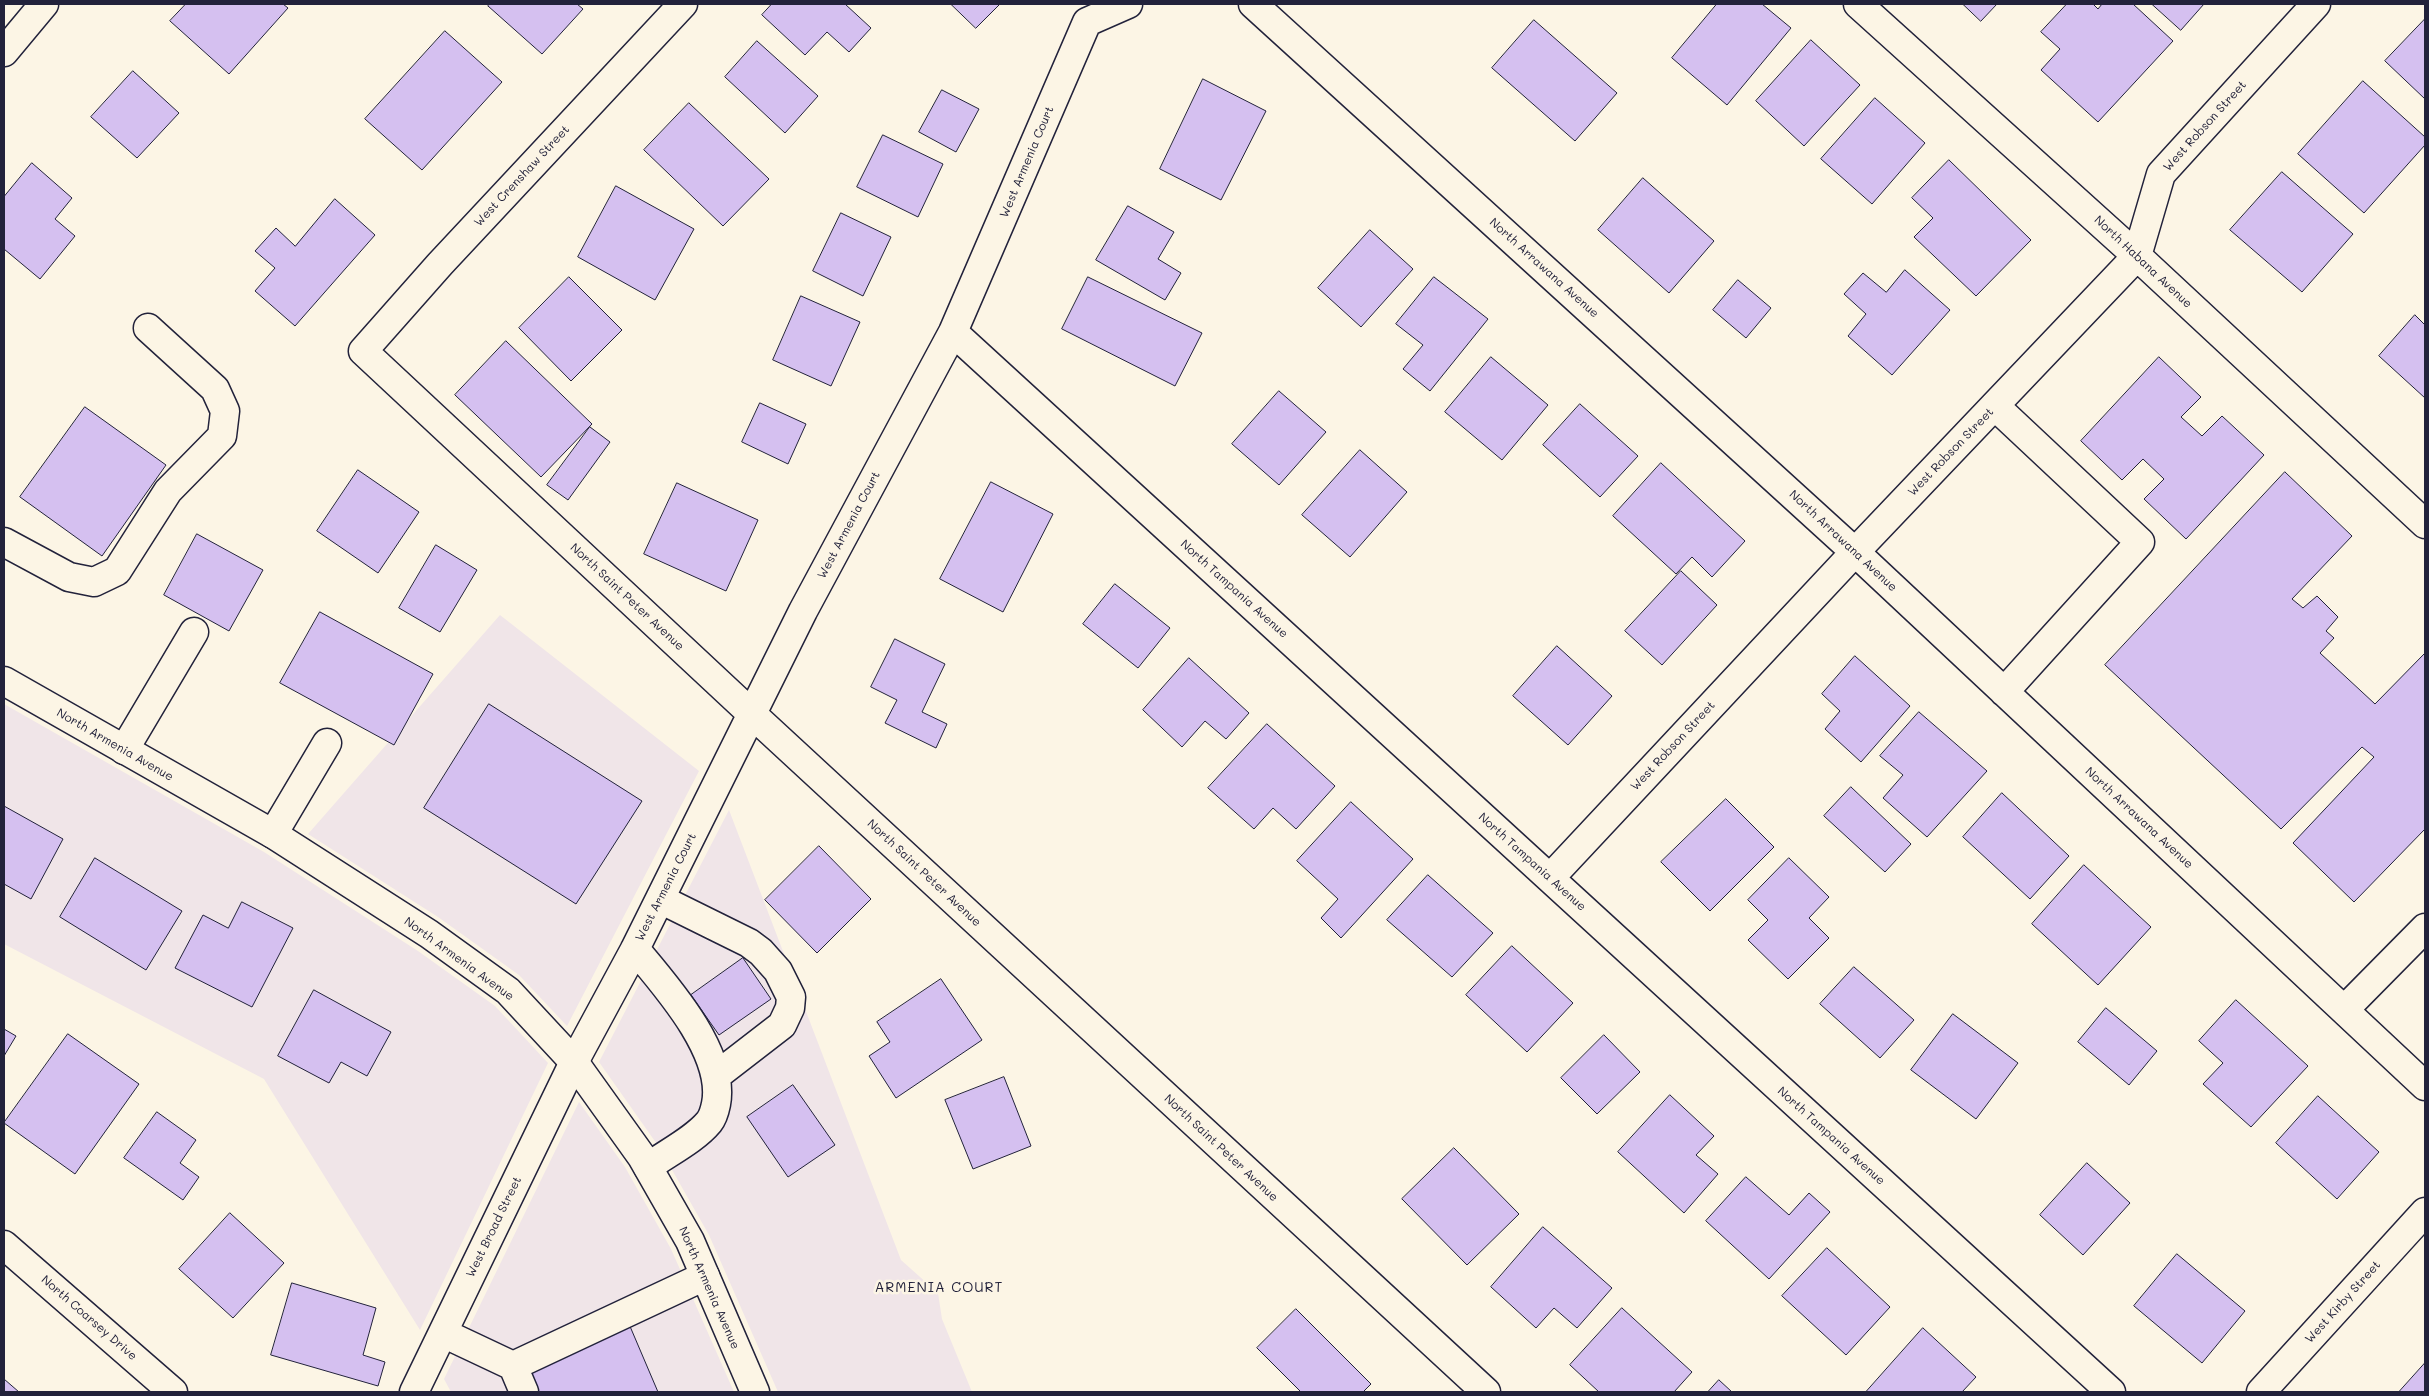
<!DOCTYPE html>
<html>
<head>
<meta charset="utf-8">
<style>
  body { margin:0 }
  #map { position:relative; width:2429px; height:1396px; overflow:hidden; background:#fcf5e5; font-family:Mali,sans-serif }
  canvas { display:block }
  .frame { position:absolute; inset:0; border:5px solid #22223b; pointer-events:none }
</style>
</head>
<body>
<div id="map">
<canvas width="2429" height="1396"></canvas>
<div class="frame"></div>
</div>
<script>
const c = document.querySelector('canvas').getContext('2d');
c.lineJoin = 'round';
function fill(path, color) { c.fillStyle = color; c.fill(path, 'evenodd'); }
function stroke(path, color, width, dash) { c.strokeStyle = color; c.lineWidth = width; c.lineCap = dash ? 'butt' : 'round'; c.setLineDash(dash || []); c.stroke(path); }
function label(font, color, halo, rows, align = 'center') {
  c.font = font + ' Mali,sans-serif'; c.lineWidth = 5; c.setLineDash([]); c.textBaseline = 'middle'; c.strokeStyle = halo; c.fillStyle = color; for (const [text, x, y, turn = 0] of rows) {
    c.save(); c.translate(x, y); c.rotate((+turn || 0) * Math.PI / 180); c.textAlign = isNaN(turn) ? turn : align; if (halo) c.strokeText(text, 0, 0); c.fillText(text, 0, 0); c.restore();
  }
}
const built = new Path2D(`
  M500 615 699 771 567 1026 519 975 438 917 308 834Z
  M4 704 264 852 418 951 495 1006 548 1063 420 1330 264 1079 4 944Z
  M729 810 901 1260 938 1293 942 1319 972 1392H778L709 1235 659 1147 599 1062Z
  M579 1102 625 1167 671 1249 734 1392H451L444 1379Z`);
const building = new Path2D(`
  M186 4H283L288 8 229 74 170 21Z
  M490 4H577L583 9 542 54 488 6Z
  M772 4H845L871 28 849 52 827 32 805 55 762 15Z
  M951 4H1000L976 28Z
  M1717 4H1762L1791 28 1727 105 1672 58Z
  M1963 4H1997L1981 21Z
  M2067 4H2093L2098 9 2102 4H2133L2173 41 2098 122 2041 70 2060 49 2041 32Z
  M2152 4H2204L2181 30Z
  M2425 19V99L2385 61Z
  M1534 20 1617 93 1575 141 1492 68Z
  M445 31 502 82 422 170 365 119Z
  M1811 40 1860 85 1804 146 1756 101Z
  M757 41 818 96 785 133 725 77Z
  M133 71 179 113 137 158 91 117Z
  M1203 79 1266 111 1221 200 1160 169Z
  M2363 81 2425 137V145L2364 213 2298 154Z
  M942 90 979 109 956 152 919 132Z
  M1875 98 1925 143 1872 204 1821 159Z
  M689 103 769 179 723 226 644 150Z
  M883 135 943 164 918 217 857 187Z
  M1949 160 2031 240 1976 296 1914 237 1933 218 1912 198Z
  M32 163 72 198 55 219 75 236 40 279 4 249V197Z
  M2282 172 2353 234 2302 292 2230 230Z
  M1643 178 1714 241 1669 293 1598 230Z
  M616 186 694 229 655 300 578 257Z
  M335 199 375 235 295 326 255 291 275 268 255 251 276 228 295 246Z
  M1128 206 1174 232 1158 259 1181 273 1165 300 1096 260Z
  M841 213 891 237 863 296 813 271Z
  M1370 230 1413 269 1361 327 1318 288Z
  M1905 270 1950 310 1892 375 1848 336 1866 314 1844 294 1863 273 1886 292Z
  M569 277 622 330 571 381 519 328Z
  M1088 277 1202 333 1175 386 1062 329Z
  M1434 277 1488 319 1430 391 1403 369 1423 345 1396 324Z
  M1738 280 1771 308 1746 338 1713 310Z
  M801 296 860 322 831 386 773 360Z
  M2415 315 2425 325V398L2379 356Z
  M506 341 592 424 541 477 455 395Z
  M1491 357 1548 405 1502 460 1445 412Z
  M2159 357 2201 397 2181 417 2202 436 2222 416 2264 455 2186 539 2144 499 2164 479 2143 459 2122 480 2081 441Z
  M1279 391 1326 432 1279 485 1232 444Z
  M760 403 806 424 788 464 742 442Z
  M1580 404 1638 456 1600 497 1543 445Z
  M85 407 166 465 102 556 20 497Z
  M590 427 610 442 568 500 547 485Z
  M1360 450 1407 492 1350 557 1302 515Z
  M1661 463 1745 541 1712 577 1692 557 1676 574 1613 516Z
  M358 470 419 512 378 573 317 531Z
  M2285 472 2352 536 2292 599 2303 608 2317 596 2338 617 2326 631 2334 638 2320 653 2375 704 2425 653V829L2354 902 2293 843 2374 757 2362 747 2281 829 2105 665Z
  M991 482 1053 514 1003 612 940 579Z
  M677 483 758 520 726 591 644 554Z
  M197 534 263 570 229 631 164 595Z
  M436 545 477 570 440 632 399 608Z
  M1681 571 1717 605 1662 665 1625 631Z
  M1115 584 1170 628 1138 668 1083 624Z
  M320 612 433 674 394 745 280 683Z
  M895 639 945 664 922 712 947 724 936 748 885 723 897 700 871 687Z
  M1557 646 1612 696 1568 745 1513 696Z
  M1855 656 1910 706 1861 762 1825 729 1840 711 1822 694Z
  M1189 658 1249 713 1226 739 1205 721 1182 747 1143 710Z
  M489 704 642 801 576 904 424 808Z
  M1919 712 1987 771 1927 837 1883 798 1903 775 1880 756Z
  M1267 724 1335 786 1296 829 1273 808 1254 829 1208 788Z
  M1851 787 1911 844 1885 872 1824 816Z
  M2002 793 2069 856 2030 899 1963 837Z
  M1726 799 1774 847 1710 911 1661 862Z
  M1351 802 1413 859 1341 938 1321 918 1338 899 1297 861Z
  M4 806 63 839 31 899 4 884Z
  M819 846 871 899 817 953 765 900Z
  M95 858 182 911 146 970 60 917Z
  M1789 858 1829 897 1809 918 1829 938 1788 979 1748 940 1768 920 1748 900Z
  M2084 865 2151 927 2098 985 2032 924Z
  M1428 875 1493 933 1452 977 1387 920Z
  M242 902 293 928 252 1007 175 968 203 915 228 928Z
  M1512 946 1573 1003 1527 1052 1466 995Z
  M743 958 771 999 719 1035 691 995Z
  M1854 967 1914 1020 1880 1058 1820 1004Z
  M941 979 982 1040 896 1098 869 1056 890 1042 877 1022Z
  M314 990 391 1032 367 1076 341 1062 329 1083 278 1056Z
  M2236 1000 2308 1066 2251 1127 2203 1084 2223 1063 2199 1041Z
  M2106 1008 2157 1051 2129 1085 2078 1042Z
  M1953 1014 2018 1063 1976 1119 1911 1070Z
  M4 1029 16 1036 4 1056Z
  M68 1034 139 1084 75 1174 4 1123Z
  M1604 1035 1640 1072 1597 1114 1561 1078Z
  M1004 1077 1031 1146 973 1169 945 1100Z
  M793 1085 835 1145 788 1177 747 1117Z
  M1670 1095 1714 1136 1696 1155 1718 1174 1684 1213 1618 1152Z
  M2318 1096 2379 1152 2337 1199 2276 1143Z
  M157 1112 196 1140 180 1163 199 1177 183 1200 124 1158Z
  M1454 1148 1519 1214 1467 1265 1402 1199Z
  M2087 1163 2130 1203 2083 1255 2040 1215Z
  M1746 1177 1789 1215 1809 1193 1830 1212 1769 1279 1706 1221Z
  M230 1213 284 1263 233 1318 179 1269Z
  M1543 1227 1612 1288 1577 1328 1554 1308 1536 1328 1491 1287Z
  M1827 1248 1890 1307 1846 1355 1782 1296Z
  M2177 1254 2245 1311 2202 1363 2134 1306Z
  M292 1283 376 1308 363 1355 385 1362 378 1386 271 1355Z
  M1622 1308 1692 1372 1674 1392H1599L1570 1365Z
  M1296 1309 1371 1384 1363 1392H1301L1257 1348Z
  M629 1324 658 1392H538L527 1365Z
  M1923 1328 1976 1377 1962 1392H1866Z
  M2425 1363V1392H2399Z
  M4 1379 19 1392H4Z
  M1719 1380 1732 1392H1708Z`);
const minor = new Path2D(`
  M683 4 440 264 363 351 753 715 1486 1392
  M1253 4 1855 552 2425 1086
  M1858 4 2137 256 2425 524
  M4 52 44 4
  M953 332 2111 1392
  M1995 406 2140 542 2004 692
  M4 542 69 577 94 582 117 571 168 491 222 436 225 411 215 389 148 328
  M124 750 194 632
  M273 834 327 743
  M1550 878 1855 552 2137 256 2161 174 2316 4
  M660 899 749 943 761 952 778 971 791 997 790 1008 782 1025 716 1076
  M635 949C666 986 726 1053 716 1104 715 1109 713 1117 709 1122 694 1140 667 1153 648 1167
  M2344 1010 2425 928
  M4 1245 173 1392
  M443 1333 513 1366 705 1276
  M513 1366 524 1392
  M414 1392 574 1062 635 949 803 611 953 332 1087 22 1128 4
  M2261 1392 2425 1212`);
const major = new Path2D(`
  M4 681 273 834 429 934 508 991 574 1062 642 1157 690 1241 755 1392`);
const streetNames = [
  ["West Robson Street",2205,126,-48],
  ["West Armenia Court",1027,162,-67],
  ["West Crenshaw Street",522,176,-47],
  ["North Habana Avenue",2143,262,43],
  ["North Arrawana Avenue",1544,268,42],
  ["West Robson Street",1951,452,-46],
  ["West Armenia Court",849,525,-62],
  ["North Arrawana Avenue",1843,541,43],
  ["North Tampania Avenue",1234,589,42],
  ["North Saint Peter Avenue",627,597,43],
  ["North Armenia Avenue",115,745,30],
  ["West Robson Street",1673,746,-47],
  ["North Arrawana Avenue",2139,818,43],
  ["North Tampania Avenue",1532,862,42],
  ["North Saint Peter Avenue",924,873,43],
  ["West Armenia Court",666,887,-63],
  ["North Armenia Avenue",459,959,36],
  ["North Tampania Avenue",1831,1136,42],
  ["North Saint Peter Avenue",1221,1148,43],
  ["West Broad Street",494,1227,-64],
  ["North Armenia Avenue",709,1288,66],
  ["West Kirby Street",2343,1302,-48],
  ["North Coarsey Drive",89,1318,41]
];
const neighbourhoodNames = [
  ["ARMENIA COURT",939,1288]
];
fill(built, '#f0e5e8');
fill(building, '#d5c0f0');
stroke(building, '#22223b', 1);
stroke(minor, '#22223b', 31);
stroke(major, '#22223b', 31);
stroke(minor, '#fcf5e5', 28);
stroke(major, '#fcf5e5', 28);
label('12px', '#22223b', '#fcf5e5', streetNames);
c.letterSpacing = '1px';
label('14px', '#22223b', '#fcf5e5', neighbourhoodNames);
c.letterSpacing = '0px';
</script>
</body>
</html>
